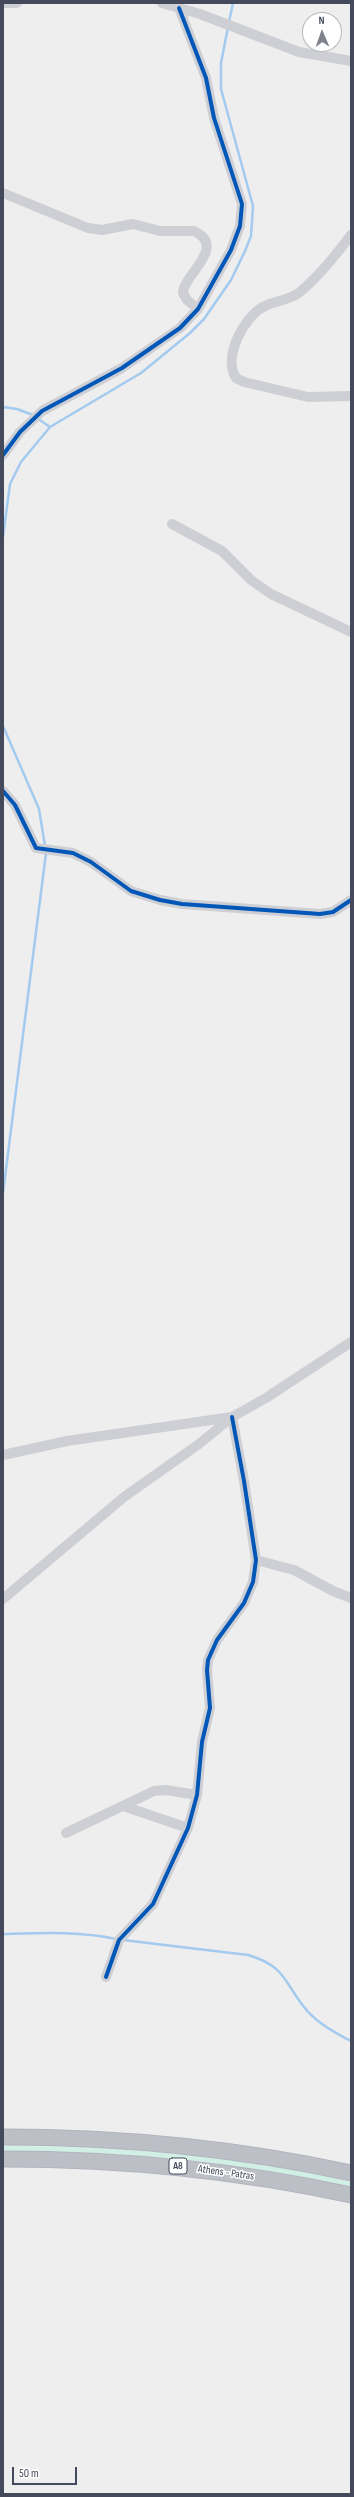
<!DOCTYPE html>
<html>
<head>
<meta charset="utf-8">
<style>
  body { margin:0 }
  #map { position:relative; width:354px; height:2497px; overflow:hidden; background:#efeeee; font-family:"Sofia Sans Condensed",sans-serif }
  canvas { display:block }
  .frame { position:absolute; inset:0; border:4px solid #444a5b; pointer-events:none }
  .north { position:absolute; left:302px; top:12px; width:40px; height:40px; box-sizing:border-box; background:#fff; border:1px solid #b4b7bd; border-radius:50%; rotate:358deg; font-size:11px; font-weight:700; line-height:16px; text-align:center; color:#444a5b }
  .north::after { content:''; display:block; margin:auto; width:14px; height:18px; background:#80838e; clip-path:polygon(50% 0,100% 100%,50% 72%,0 100%) }
  .scale { position:absolute; left:12px; top:2467px; width:65px; height:18px; box-sizing:border-box; border:2px solid #444a5b; border-top:0; padding-left:5px; font-size:12px; line-height:14px; white-space:nowrap; color:#444a5b; -webkit-text-stroke:3px #fff; paint-order:stroke }
</style>
</head>
<body>
<div id="map">
<canvas width="354" height="2497"></canvas>
<div class="frame"></div>
<div class="north">N</div>
<div class="scale">50 m</div>
</div>
<script>
const c = document.querySelector('canvas').getContext('2d');
c.lineJoin = 'round';
function fill(path, color) { c.fillStyle = color; c.fill(path, 'evenodd'); }
function stroke(path, color, width, dash) { c.strokeStyle = color; c.lineWidth = width; c.lineCap = dash ? 'butt' : 'round'; c.setLineDash(dash || []); c.stroke(path); }
function label(font, color, halo, rows, align = 'center') {
  c.font = font + ' "Sofia Sans Condensed",sans-serif'; c.lineWidth = 3; c.setLineDash([]); c.textBaseline = 'middle'; c.strokeStyle = halo; c.fillStyle = color; for (const [text, x, y, turn = 0] of rows) {
    c.save(); c.translate(x, y); c.rotate((+turn || 0) * Math.PI / 180); c.textAlign = isNaN(turn) ? turn : align; if (halo) c.strokeText(text, 0, 0); c.fillText(text, 0, 0); c.restore();
  }
}
const green = new Path2D(`
  M3 2146C120 2146 237 2155 351 2182V2187C236 2161 121 2151 3 2151Z`);
const stream = new Path2D(`
  M229 22 233 3
  M3 407 17 409 33 415
  M37 418 50 427
  M3 537 10 484 21 462 50 427 141 373 190 333 204 319 231 280 245 251 251 236 253 206 221 89V63L228 27
  M3 726 39 809 45 846
  M3 1193 46 853
  M3 1934C41 1933 79 1931 116 1939
  M123 1940 248 1955C285 1966 283 1980 304 2007 315 2022 335 2033 351 2041`);
const minor = new Path2D(`
  M3 3H17
  M162 3 200 14 299 52 351 61
  M3 193 88 228 102 230 133 224 160 231H194C228 247 183 275 183 293L187 300 198 309
  M351 235C335 256 320 275 300 292 289 301 275 300 263 307 243 318 223 357 236 378L244 382 308 397 351 396
  M3 455 20 432 42 411 122 368 180 328 198 309 231 250 240 226 242 204 214 118 206 78 179 8
  M172 524 222 551 251 580 271 594 351 632
  M3 791 15 805 36 848 73 853 91 862 131 891 160 900 182 904 320 914 333 912 351 900
  M3 1455 67 1441 232 1417
  M256 1560 294 1570 333 1591 351 1598
  M3 1599 124 1497 199 1444 232 1417 266 1398 351 1342
  M123 1806 188 1828
  M66 1833 154 1791 166 1790 197 1795
  M106 1977 119 1940 153 1904 188 1828 197 1795 202 1742 210 1708 207 1670 208 1660 217 1640 244 1603 253 1582 256 1560 244 1481 232 1417`);
const highway = new Path2D(`
  M3 2137C121 2137 236 2148 351 2173
  M3 2159C121 2159 236 2170 351 2195`);
const cycleway = new Path2D(`
  M3 455 20 432 42 411 122 368 180 328 198 309 231 250 240 226 242 204 214 118 206 78 179 8
  M3 791 15 805 36 848 73 853 91 862 131 891 160 900 182 904 320 914 333 912 351 900
  M106 1977 119 1940 153 1904 188 1828 197 1795 202 1742 210 1708 207 1670 208 1660 217 1640 244 1603 253 1582 256 1560 244 1481 232 1417`);
const shields = [
  [178,2166,18]
];
const shieldNames = [
  ["Α8",178,2166]
];
const streetNames = [
  ["Athens - Patras",226,2173,8]
];
fill(green, '#d1f0e5');
stroke(stream, '#a3caef', 2.5);
stroke(highway, '#b2b4be', 17);
stroke(minor, '#cecfd4', 10);
stroke(highway, '#bdbfc7', 15);
stroke(cycleway, '#0057b8', 4);
for (const [x, y, w] of shields) { const box = new Path2D(); box.roundRect(x - w / 2, y - 8, w, 16, 3); c.fillStyle = '#fff'; c.fill(box); stroke(box, '#444a5b', 1); }
label('bold 10px', '#444a5b', null, shieldNames);
label('11px', '#444a5b', '#fff', streetNames);
</script>
</body>
</html>
